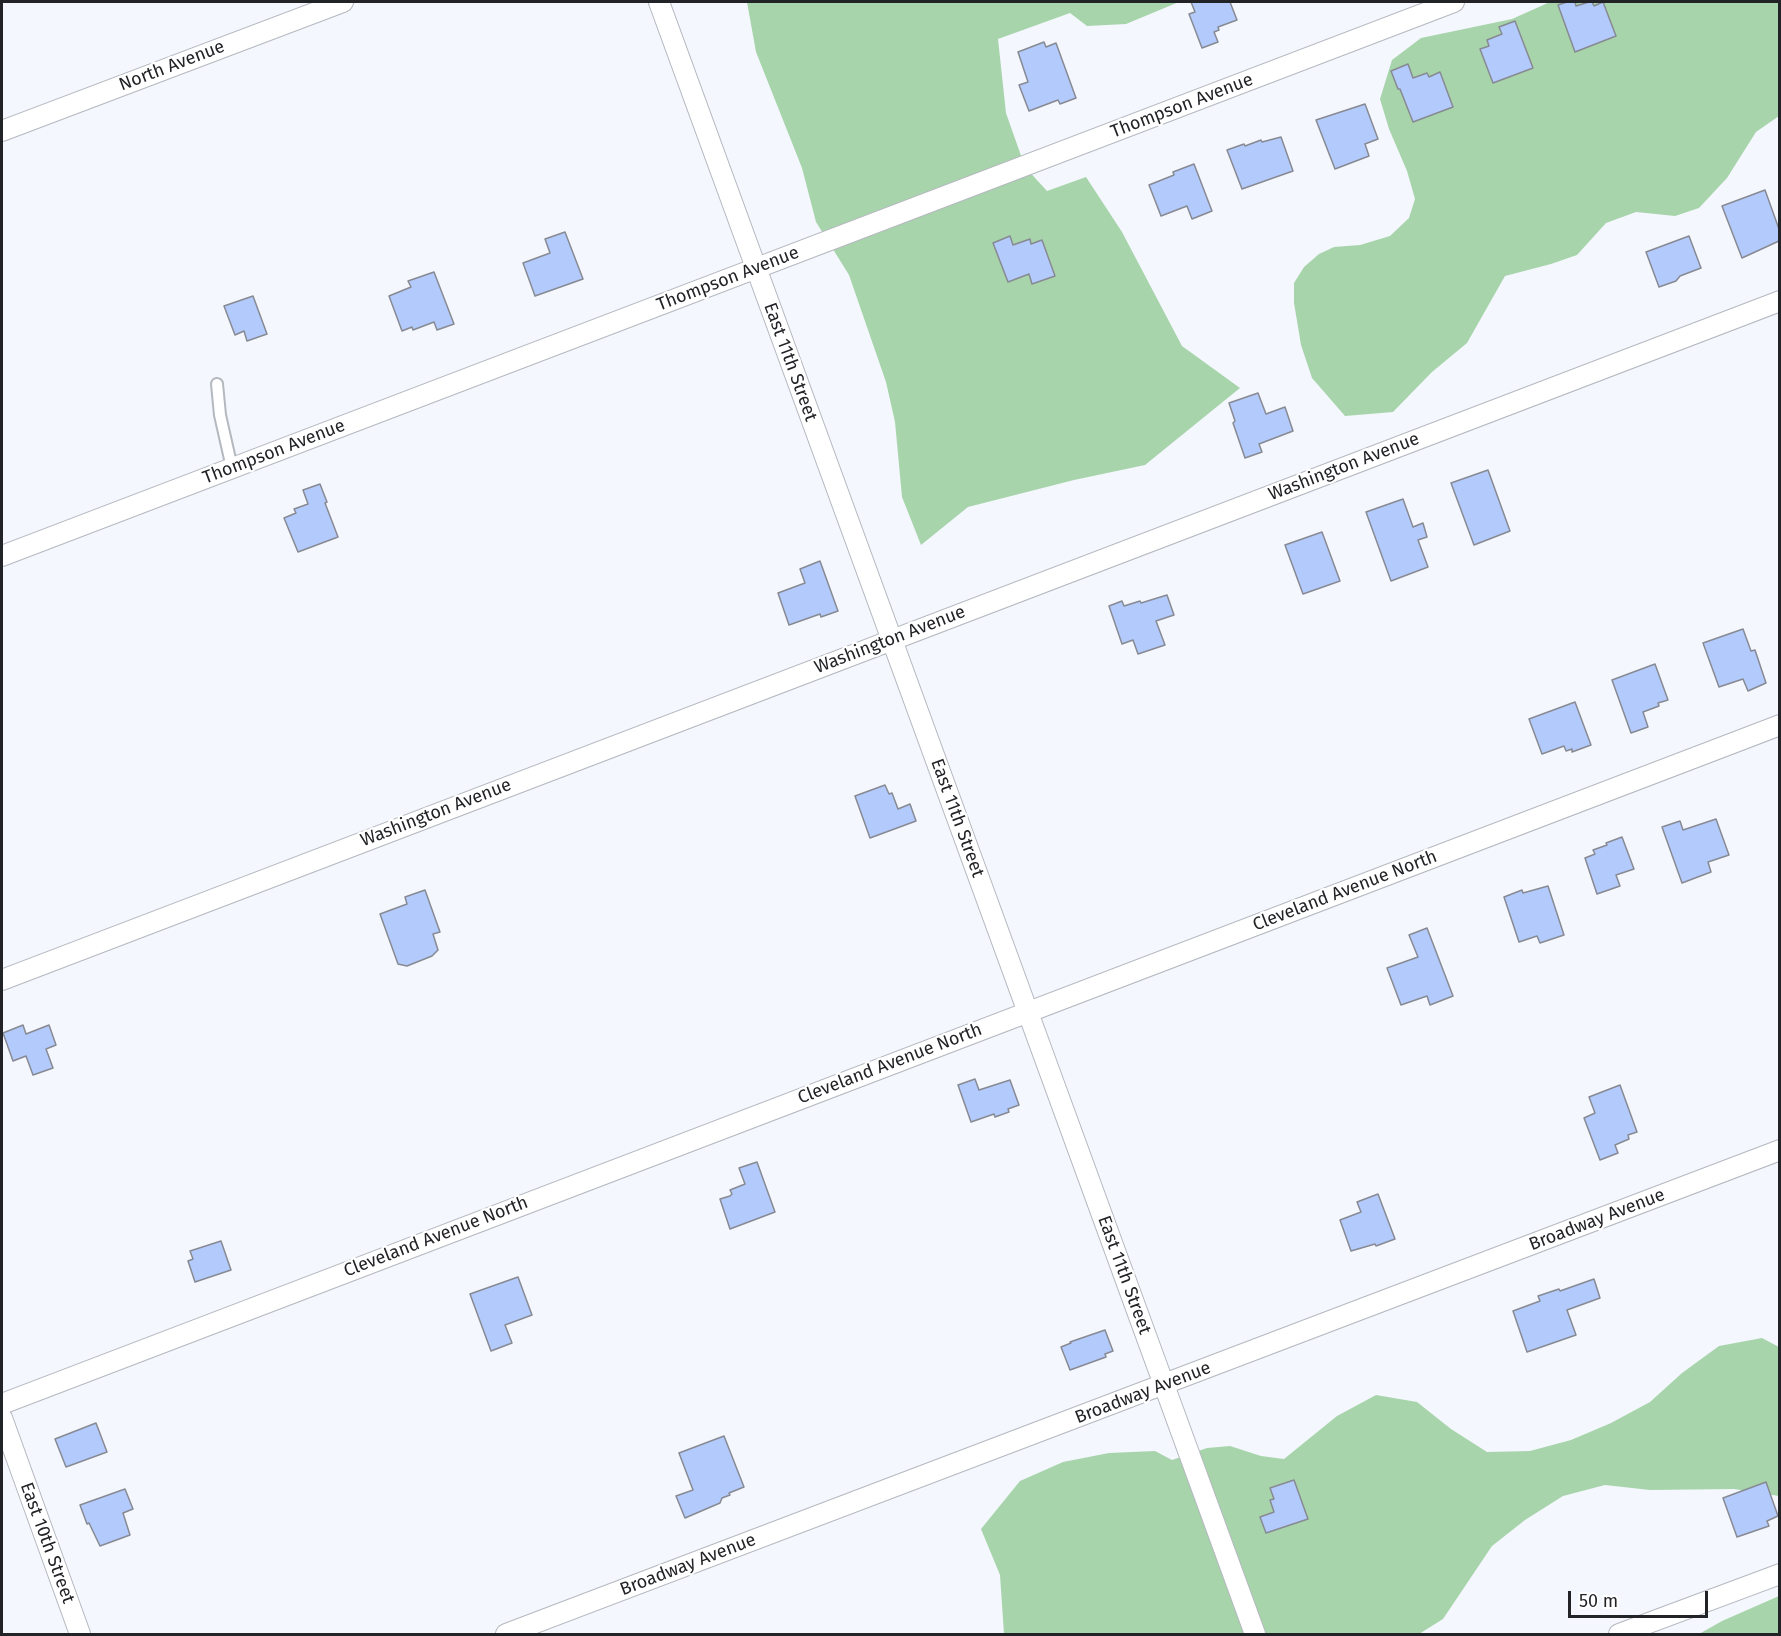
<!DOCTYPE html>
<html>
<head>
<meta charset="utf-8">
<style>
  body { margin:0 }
  #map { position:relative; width:1781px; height:1636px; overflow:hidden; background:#f4f7fe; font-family:"Fira Sans",sans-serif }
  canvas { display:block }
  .frame { position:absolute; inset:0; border:3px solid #222326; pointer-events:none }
  .scale { position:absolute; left:1568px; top:1591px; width:140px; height:27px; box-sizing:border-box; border:3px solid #222326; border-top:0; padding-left:8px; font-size:18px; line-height:21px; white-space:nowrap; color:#222326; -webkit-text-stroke:4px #fff; paint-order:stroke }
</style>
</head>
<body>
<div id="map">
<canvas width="1781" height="1636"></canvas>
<div class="frame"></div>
<div class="scale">50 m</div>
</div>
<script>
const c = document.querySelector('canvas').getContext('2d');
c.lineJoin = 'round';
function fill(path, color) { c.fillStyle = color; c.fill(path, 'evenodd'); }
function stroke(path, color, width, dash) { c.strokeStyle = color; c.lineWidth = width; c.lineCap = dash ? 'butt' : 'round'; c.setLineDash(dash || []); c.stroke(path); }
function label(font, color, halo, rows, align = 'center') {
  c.font = font + ' "Fira Sans",sans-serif'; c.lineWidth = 4.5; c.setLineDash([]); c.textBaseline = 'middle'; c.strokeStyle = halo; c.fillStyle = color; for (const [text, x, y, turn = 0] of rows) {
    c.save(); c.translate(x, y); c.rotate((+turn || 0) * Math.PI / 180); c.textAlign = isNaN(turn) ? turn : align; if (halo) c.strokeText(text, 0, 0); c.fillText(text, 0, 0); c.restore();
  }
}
const green = new Path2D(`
  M747 2H1179L1126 24 1087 26 1070 13 998 39 1006 113 1025 167 1047 191 1086 177 1122 232 1182 346 1240 388 1145 465 1074 480 968 507 921 545 902 497 895 422 886 382 849 275 816 222 802 168 756 52Z
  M1550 2H1779V116L1756 132 1727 178 1699 208 1675 216 1636 212 1606 223 1577 255 1551 264 1505 276 1467 343 1432 372 1393 412 1345 416 1312 378 1301 345 1294 303V283L1304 267 1319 254 1334 247 1360 245 1390 236 1409 218 1415 199 1407 171 1389 129 1380 99 1392 60 1421 38 1512 19Z
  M1762 1338 1779 1347V1496L1734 1489 1650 1490 1605 1485 1563 1496 1525 1520 1492 1546 1443 1619 1419 1634H1004L1000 1575 981 1529 1020 1481 1063 1462 1109 1453 1155 1451 1172 1460 1207 1448 1230 1446 1261 1456 1284 1459 1337 1416 1376 1395 1417 1402 1451 1429 1487 1452 1530 1451 1571 1440 1611 1423 1650 1402 1682 1373 1719 1346Z
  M1779 1596V1634H1699L1722 1621Z`);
const building = new Path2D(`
  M1191 2H1230L1237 20 1218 27 1219 30 1214 32 1218 42 1202 48 1189 14 1195 12Z
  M1567 2H1575L1576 6 1589 2H1592L1594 6 1603 2 1616 36 1575 52 1558 5Z
  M1515 21 1533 68 1493 83 1480 49 1489 46 1487 40 1502 34 1499 27Z
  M1044 42 1046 47 1056 43 1076 98 1060 104 1058 100 1029 111 1019 85 1028 82 1018 52Z
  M1408 64 1413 78 1427 73 1429 77 1440 72 1453 107 1413 122 1400 89H1398L1391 71Z
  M1365 104 1378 139 1365 144 1369 156 1335 169 1316 120Z
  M1281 137 1293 171 1242 189 1227 150 1244 144 1245 146 1261 140 1262 142Z
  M1194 164 1212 211 1192 219 1187 206 1161 216 1149 185 1174 175 1173 172Z
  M1765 190 1779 229V241L1742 258 1722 206Z
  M565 232 583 279 535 296 523 263 550 253 545 239Z
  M1010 236 1013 245 1030 239 1031 244 1042 240 1055 276 1032 284 1029 274 1008 282 993 243Z
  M1689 236 1701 268 1680 276 1676 281 1659 287 1646 252Z
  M434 272 454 324 437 330 434 322 413 330 412 327 402 331 389 296 411 287 408 281Z
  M253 296 267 334 247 341 244 331 235 335 224 306Z
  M1258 393 1266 414 1285 407 1293 431 1259 444 1262 452 1245 458 1233 423 1235 421 1229 403Z
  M1488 470 1510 531 1474 545 1451 483Z
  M320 484 327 502 325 503 338 537 298 552 284 518 296 513 294 509 308 504 303 490Z
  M1403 499 1413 527 1423 523 1427 537 1418 540 1428 567 1391 581 1366 512Z
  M1322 532 1340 581 1303 594 1285 545Z
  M820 561 838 611 821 617 820 614 789 625 778 593 805 583 800 569Z
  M1167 595 1174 615 1156 621 1165 645 1138 654 1133 640 1122 644 1109 606 1122 601 1124 606 1140 601 1141 603Z
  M1743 629 1751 651 1755 650 1766 683 1748 691 1743 679 1719 687 1703 643Z
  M1655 664 1668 700 1658 703 1659 706 1643 712 1648 727 1631 733 1612 680Z
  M1575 702 1591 745 1572 752V749L1566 751 1564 746 1542 754 1529 719Z
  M885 785 889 794 892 793 898 809 910 804 916 821 870 838 855 796Z
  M1716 819 1729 855 1708 862 1711 872 1682 883 1662 827 1680 821 1683 830Z
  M1622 837 1634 869 1616 875 1620 886 1597 894 1585 858 1595 854 1593 850 1607 845 1606 843Z
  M1548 886 1564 935 1540 943 1537 936 1519 942 1504 897 1522 890 1523 893Z
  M425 890 440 932 433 934 438 950 432 956 407 966 398 964 380 914 407 904 405 897Z
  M1427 928 1453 996 1430 1005 1427 996 1401 1005 1387 968 1418 957 1409 935Z
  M23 1025 26 1034 49 1025 56 1045 46 1049 53 1068 33 1075 26 1056 13 1061 3 1033Z
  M975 1079 979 1090 1010 1080 1019 1105 1008 1109 1009 1112 995 1117 994 1114 971 1122 958 1085Z
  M1620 1085 1637 1132 1628 1135 1629 1139 1615 1145 1618 1153 1600 1160 1584 1118 1595 1113 1589 1097Z
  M757 1162 775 1212 730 1229 720 1199 730 1196 732 1194 730 1190 745 1184 739 1168Z
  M1378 1194 1395 1239 1376 1246 1375 1244 1351 1251 1340 1220 1361 1212 1357 1202Z
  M221 1241 231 1270 195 1282 188 1261 193 1259 190 1251Z
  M518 1277 532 1315 505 1325 512 1343 491 1351 470 1294Z
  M1594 1279 1600 1298 1567 1310 1576 1335 1527 1352 1513 1311 1540 1301 1538 1296 1559 1289 1560 1291Z
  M1105 1330 1113 1351 1105 1354 1106 1357 1070 1370 1061 1347 1071 1343 1070 1342Z
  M96 1423 107 1452 66 1467 55 1439Z
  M724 1436 744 1487 729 1493 730 1495 722 1498 720 1503 685 1518 676 1496 693 1490 679 1453Z
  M1294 1480 1308 1519 1266 1533 1260 1517 1274 1512 1270 1500 1274 1499 1270 1488Z
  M1766 1482 1778 1516 1767 1521 1769 1526 1737 1537 1723 1498Z
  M125 1489 133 1509 123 1513 130 1535 100 1546 89 1523 87 1524 80 1505Z`);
const lane = new Path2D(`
  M217 384 220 415 232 468`);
const street = new Path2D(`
  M659 2 1255 1634
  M2 131 343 2
  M2 556 1454 2
  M2 980 1780 301
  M2 1404 1780 725
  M2 1418 80 1634
  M506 1634 1780 1150
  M1619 1634 1780 1574`);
const streetNames = [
  ["North Avenue",172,66,-21],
  ["Thompson Avenue",1182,106,-21],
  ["Thompson Avenue",728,279,-21],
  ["East 11th Street",790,362,70],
  ["Thompson Avenue",274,452,-21],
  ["Washington Avenue",1344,467,-21],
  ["Washington Avenue",890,640,-21],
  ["Washington Avenue",436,813,-21],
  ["East 11th Street",957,818,70],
  ["Cleveland Avenue North",1345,891,-21],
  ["Cleveland Avenue North",890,1064,-21],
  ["Broadway Avenue",1597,1220,-21],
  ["Cleveland Avenue North",436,1237,-21],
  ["East 11th Street",1124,1275,70],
  ["Broadway Avenue",1143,1393,-21],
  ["East 10th Street",47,1543,70],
  ["Broadway Avenue",688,1565,-21]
];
fill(green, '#a8d4ab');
fill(building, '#b3cafd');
stroke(building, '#878a92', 1.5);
stroke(lane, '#b4b8bf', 14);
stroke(street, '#b4b8bf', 22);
stroke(lane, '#fff', 10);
stroke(street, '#fff', 20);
label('18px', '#222326', '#fff', streetNames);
</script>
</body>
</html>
